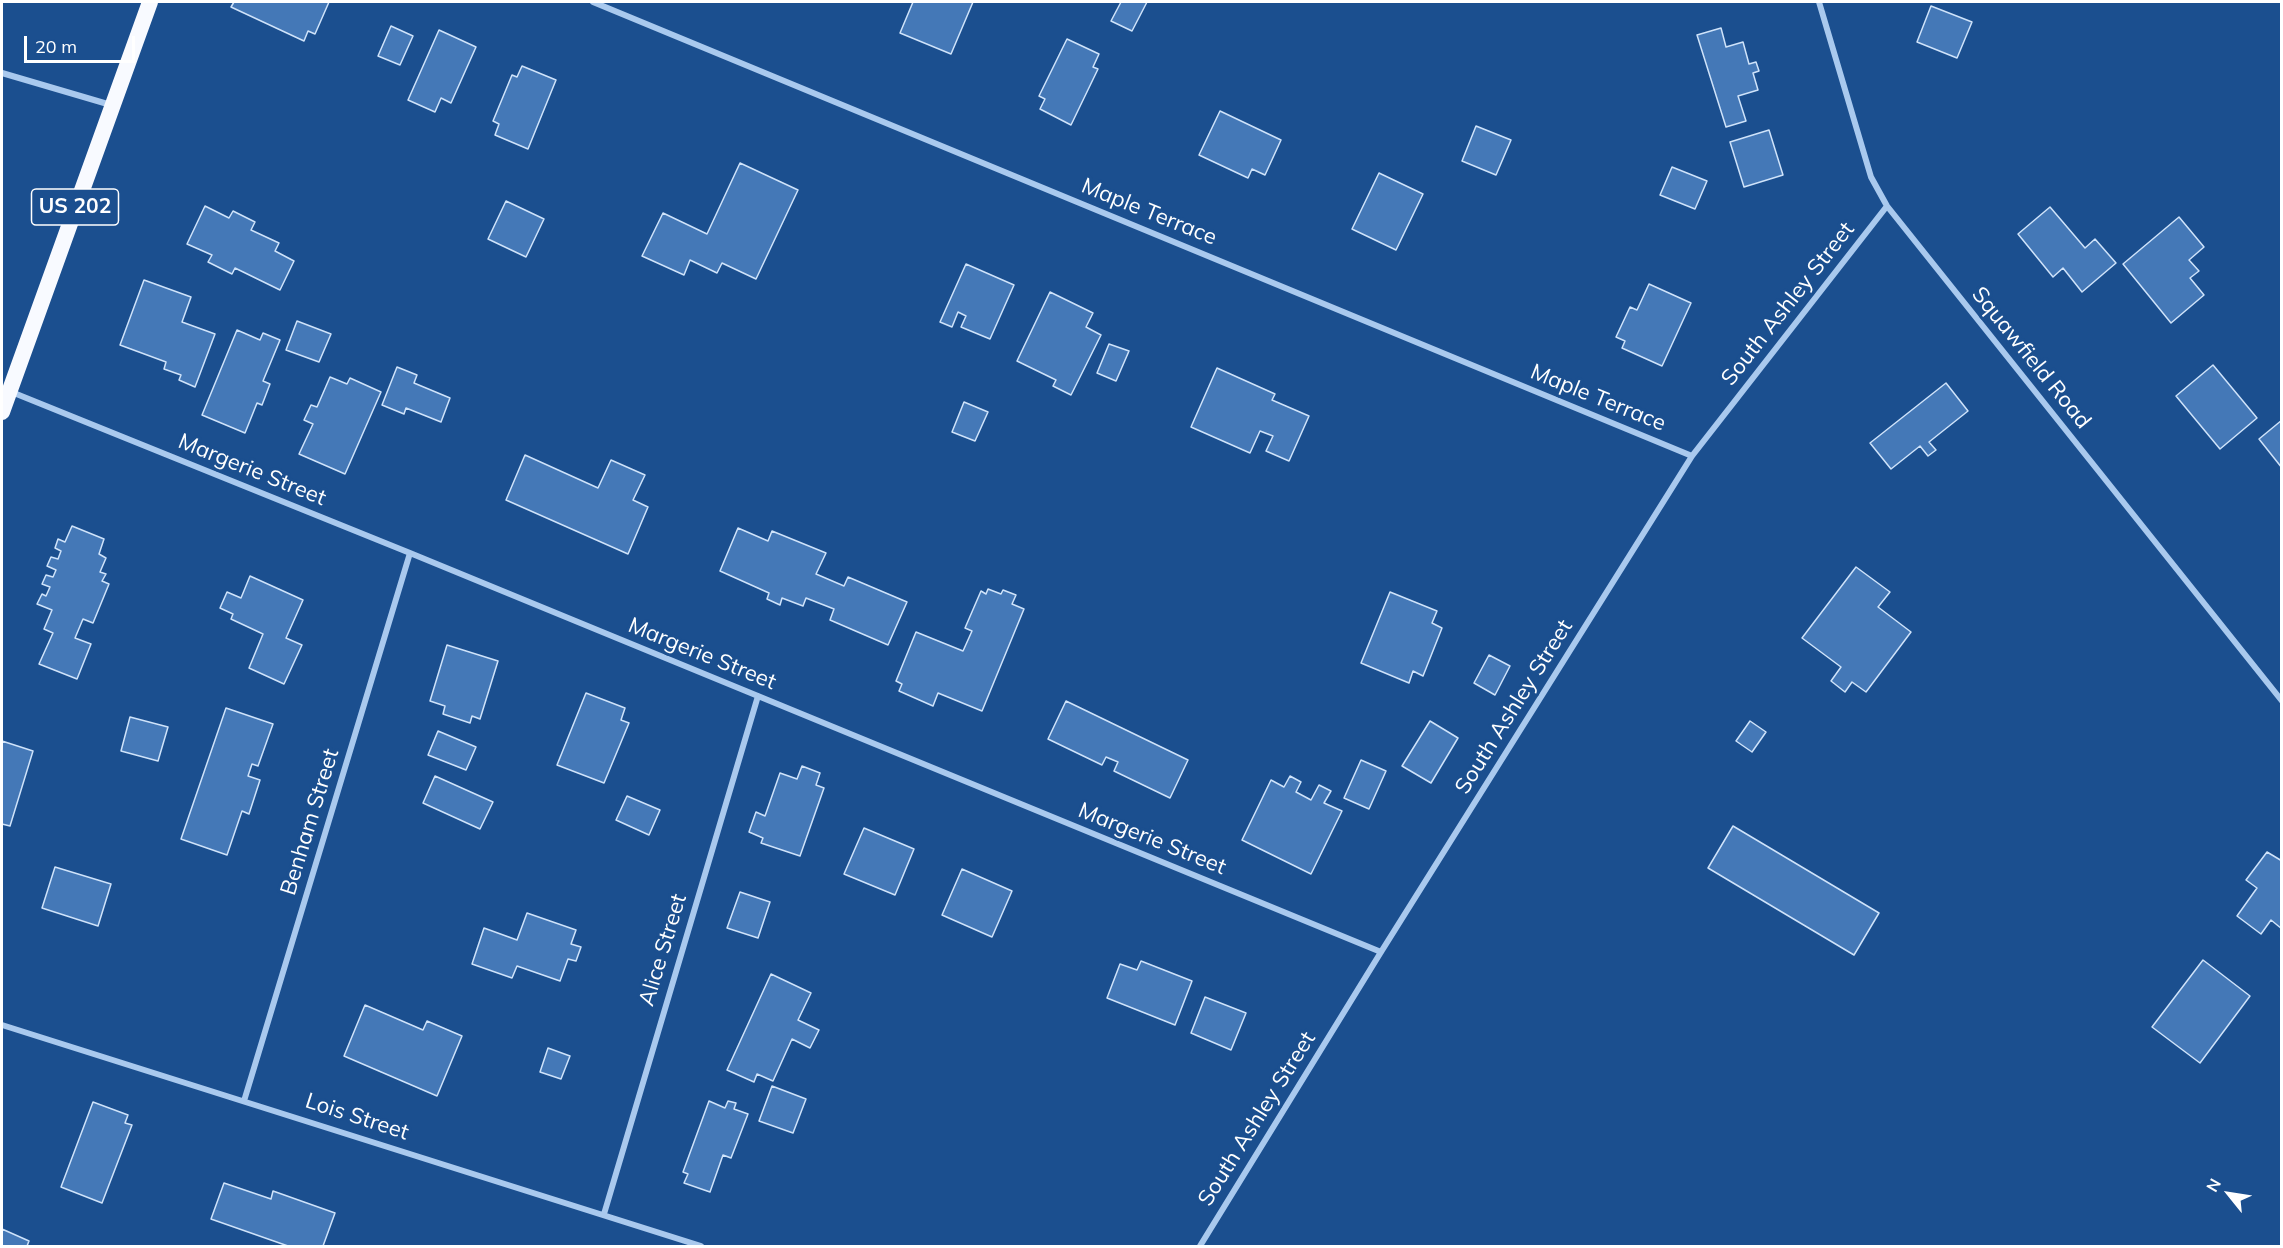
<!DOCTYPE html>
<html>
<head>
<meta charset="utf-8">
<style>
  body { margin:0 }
  #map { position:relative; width:2283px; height:1248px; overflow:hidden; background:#1b4f8f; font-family:Mulish,sans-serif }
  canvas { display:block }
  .frame { position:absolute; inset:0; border:3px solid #fff; pointer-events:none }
  .north { position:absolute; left:2199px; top:1164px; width:60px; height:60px; -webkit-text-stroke:4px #1b4f8f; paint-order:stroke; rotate:300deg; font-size:16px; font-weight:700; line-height:24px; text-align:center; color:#fff }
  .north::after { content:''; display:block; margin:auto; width:21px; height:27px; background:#fff; clip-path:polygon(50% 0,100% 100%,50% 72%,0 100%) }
  .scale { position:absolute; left:24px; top:36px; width:111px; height:27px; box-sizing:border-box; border:3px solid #fff; border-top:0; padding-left:8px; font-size:18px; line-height:21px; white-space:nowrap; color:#fff; -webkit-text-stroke:4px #1b4f8f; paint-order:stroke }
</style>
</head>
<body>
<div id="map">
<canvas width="2283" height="1248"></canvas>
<div class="frame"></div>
<div class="north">N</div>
<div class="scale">20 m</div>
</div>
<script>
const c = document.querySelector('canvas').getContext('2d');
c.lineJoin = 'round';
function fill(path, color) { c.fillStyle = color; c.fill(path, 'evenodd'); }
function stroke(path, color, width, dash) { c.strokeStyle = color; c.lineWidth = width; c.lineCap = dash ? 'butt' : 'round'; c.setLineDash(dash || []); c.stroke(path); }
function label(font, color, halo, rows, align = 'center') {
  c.font = font + ' Mulish,sans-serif'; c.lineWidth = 6; c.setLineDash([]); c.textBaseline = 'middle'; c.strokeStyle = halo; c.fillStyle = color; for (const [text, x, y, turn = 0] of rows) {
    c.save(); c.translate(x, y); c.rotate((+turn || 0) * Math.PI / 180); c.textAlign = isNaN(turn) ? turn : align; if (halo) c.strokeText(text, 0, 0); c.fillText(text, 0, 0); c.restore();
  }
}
const building = new Path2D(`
  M234 2H329L315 34 308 31 304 41 231 7Z
  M913 2H973L951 54 900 33Z
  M1121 2H1147L1132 31 1111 21Z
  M1931 6 1972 22 1957 58 1917 42Z
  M391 26 413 36 400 65 378 56Z
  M1721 28 1726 47 1743 42 1749 64 1756 62 1759 71 1753 73 1758 90 1738 96 1746 121 1726 127 1697 35Z
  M439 30 476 47 451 103 441 98 435 112 408 100Z
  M1067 39 1099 54 1093 67 1098 69 1071 125 1040 109 1045 99 1039 96Z
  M522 66 556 80 528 149 495 135 499 124 493 121 512 75 517 77Z
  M1220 111 1281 140 1265 175 1252 169 1248 178 1199 155Z
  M1476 126 1511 140 1496 175 1462 161Z
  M1769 130 1783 175 1744 187 1730 142Z
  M740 163 798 190 756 279 722 263 717 273 690 260 684 275 642 256 663 213 707 234Z
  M1672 167 1707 181 1695 209 1660 195Z
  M1379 173 1423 194 1396 250 1352 229Z
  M506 201 544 219 526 257 488 239Z
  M205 206 229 218 233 211 255 222 251 230 279 243 275 251 294 261 280 290 235 268 232 274 208 262 212 255 187 244Z
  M2050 207 2085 248 2095 239 2116 263 2082 292 2063 268 2053 277 2018 234Z
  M2179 217 2204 247 2189 260 2199 271 2190 278 2204 295 2171 323 2123 264Z
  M966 264 1014 285 990 339 961 327 966 316 958 312 952 327 940 322Z
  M144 280 191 297 182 322 215 334 195 387 179 380 181 375 164 369 166 362 120 345Z
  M1649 284 1691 303 1662 366 1622 348 1625 341 1616 337 1630 307 1637 310Z
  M1050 292 1093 313 1086 327 1101 335 1071 395 1053 386 1056 380 1017 361Z
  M297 321 331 334 319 362 286 350Z
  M237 330 260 340 263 333 280 340 263 381 270 384 262 405 257 403 245 433 202 415Z
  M1109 344 1129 351 1116 381 1097 373Z
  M2213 365 2257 418 2220 449 2176 396Z
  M397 367 417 375 414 383 450 398 441 422 406 408 404 414 382 405Z
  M1217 368 1275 394 1272 400 1309 416 1289 461 1266 451 1273 436 1260 431 1250 453 1191 427Z
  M330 377 347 384 350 378 381 392 345 474 299 454 313 424 304 420 311 405 317 407Z
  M1946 383 1968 411 1929 442 1936 450 1928 456 1920 446 1891 469 1870 443Z
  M964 402 988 412 975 441 952 432Z
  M2282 420V468L2259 439Z
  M525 455 598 488 611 460 645 475 633 500 648 507 628 554 506 500Z
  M72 526 104 539 99 554 106 558 100 572 106 574 102 581 109 584 93 623 83 619 75 638 91 644 77 679 39 664 53 633 44 629 52 610 37 604 42 594 46 596 50 587 42 584 46 575 53 577 56 570 47 566 51 557 58 559 61 551 55 548 58 539 65 542Z
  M738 528 768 541 772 531 826 553 816 574 844 586 848 577 907 602 888 645 830 620 834 609 806 598 803 606 782 598 780 605 767 599 769 593 720 571Z
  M1856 567 1890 592 1878 607 1911 632 1866 692 1852 682 1845 692 1831 681 1841 667 1802 638Z
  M250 576 303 600 286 638 302 645 284 684 249 668 263 634 231 619 233 614 220 608 227 592 241 598Z
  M988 589 1001 594 1003 590 1016 595 1012 604 1024 609 982 711 938 693 933 706 899 691 902 684 896 681 916 632 963 651 972 631 965 628 981 591 986 594Z
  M1390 592 1437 611 1432 623 1442 628 1423 676 1413 671 1409 683 1361 663Z
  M447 645 498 661 480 719 472 716 470 723 443 714 445 706 430 701Z
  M1489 655 1510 666 1495 695 1474 683Z
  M586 693 625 708 621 720 629 723 604 783 557 765Z
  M1066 701 1188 760 1170 798 1114 771 1118 762 1106 757 1102 765 1048 739Z
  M226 708 273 724 258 766 252 764 248 776 260 780 249 814 242 811 227 855 181 839Z
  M130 717 168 727 158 761 121 751Z
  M1430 721 1458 738 1431 783 1402 766Z
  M1750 721 1766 732 1752 752 1736 741Z
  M438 731 476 747 466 770 428 755Z
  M2 741 33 751 10 826 2 824Z
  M1361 760 1386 771 1369 809 1344 798Z
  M802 766 820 773 816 785 824 788 800 856 761 843 763 838 749 832 756 812 765 816 780 773 797 779Z
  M435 776 493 802 480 829 423 803Z
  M1290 776 1301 782 1296 792 1311 800 1319 785 1331 791 1324 803 1342 811 1311 874 1242 840 1271 780 1284 787Z
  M627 796 660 810 649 835 616 820Z
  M1733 826 1879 913 1854 955 1708 868Z
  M864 828 914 849 895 895 844 874Z
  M2267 852 2282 861V929L2271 920 2261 934 2237 916 2257 888 2246 880Z
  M55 867 111 884 98 926 42 908Z
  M962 869 1012 891 992 937 942 915Z
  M740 892 770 902 758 938 727 928Z
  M527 913 576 930 571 944 581 947 576 961 568 959 560 981 517 966 512 978 472 964 484 928 517 940Z
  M2203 960 2250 996 2200 1063 2152 1027Z
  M1141 961 1192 981 1175 1025 1107 998 1120 964 1137 970Z
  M771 974 811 993 798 1020 819 1030 810 1048 792 1039 773 1081 757 1074 754 1082 727 1070Z
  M1205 997 1246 1013 1231 1050 1191 1033Z
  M365 1005 423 1030 427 1021 462 1036 437 1096 344 1056Z
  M548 1048 570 1056 561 1079 540 1072Z
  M772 1086 806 1099 793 1133 759 1121Z
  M709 1101 725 1108 728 1101 736 1103 734 1109 748 1114 731 1158 723 1155 710 1192 684 1183 688 1174 683 1172Z
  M93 1102 128 1115 125 1123 132 1125 102 1203 61 1187Z
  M224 1183 271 1199 273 1191 335 1213 323 1246H288L211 1219Z
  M2 1229 29 1241 27 1246H2Z`);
const minor = new Path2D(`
  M593 2 1692 456
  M1819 2 1871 177 1887 206 2282 701
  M2 73 111 105
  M9 391 410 553 1381 952
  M2 1025 701 1246
  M244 1101 410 553
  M604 1214 758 696
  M1200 1246 1381 952 1692 456 1887 206`);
const trunk = new Path2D(`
  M2 412 150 2`);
const shields = [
  [75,207,87]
];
const shieldNames = [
  ["US 202",75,207]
];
const streetNames = [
  ["Maple Terrace",1149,212,22],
  ["South Ashley Street",1788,304,-52],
  ["Squawfield Road",2031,358,51],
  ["Maple Terrace",1598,398,22],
  ["Margerie Street",252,470,22],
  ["Margerie Street",702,654,22],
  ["South Ashley Street",1514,707,-58],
  ["Benham Street",310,822,-73],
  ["Margerie Street",1152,839,22],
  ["Alice Street",663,950,-73],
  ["Lois Street",357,1117,18],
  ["South Ashley Street",1257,1119,-58]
];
fill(building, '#4478b7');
stroke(building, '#cfe3fa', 1.5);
stroke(minor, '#a9c9ee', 6);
stroke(trunk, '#f8faff', 16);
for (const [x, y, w] of shields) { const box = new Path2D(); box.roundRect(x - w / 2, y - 18, w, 36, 4.5); c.fillStyle = '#1b4f8f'; c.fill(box); stroke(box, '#fff', 1.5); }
label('bold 21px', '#fff', null, shieldNames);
label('22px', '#fff', '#1b4f8f', streetNames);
</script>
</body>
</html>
